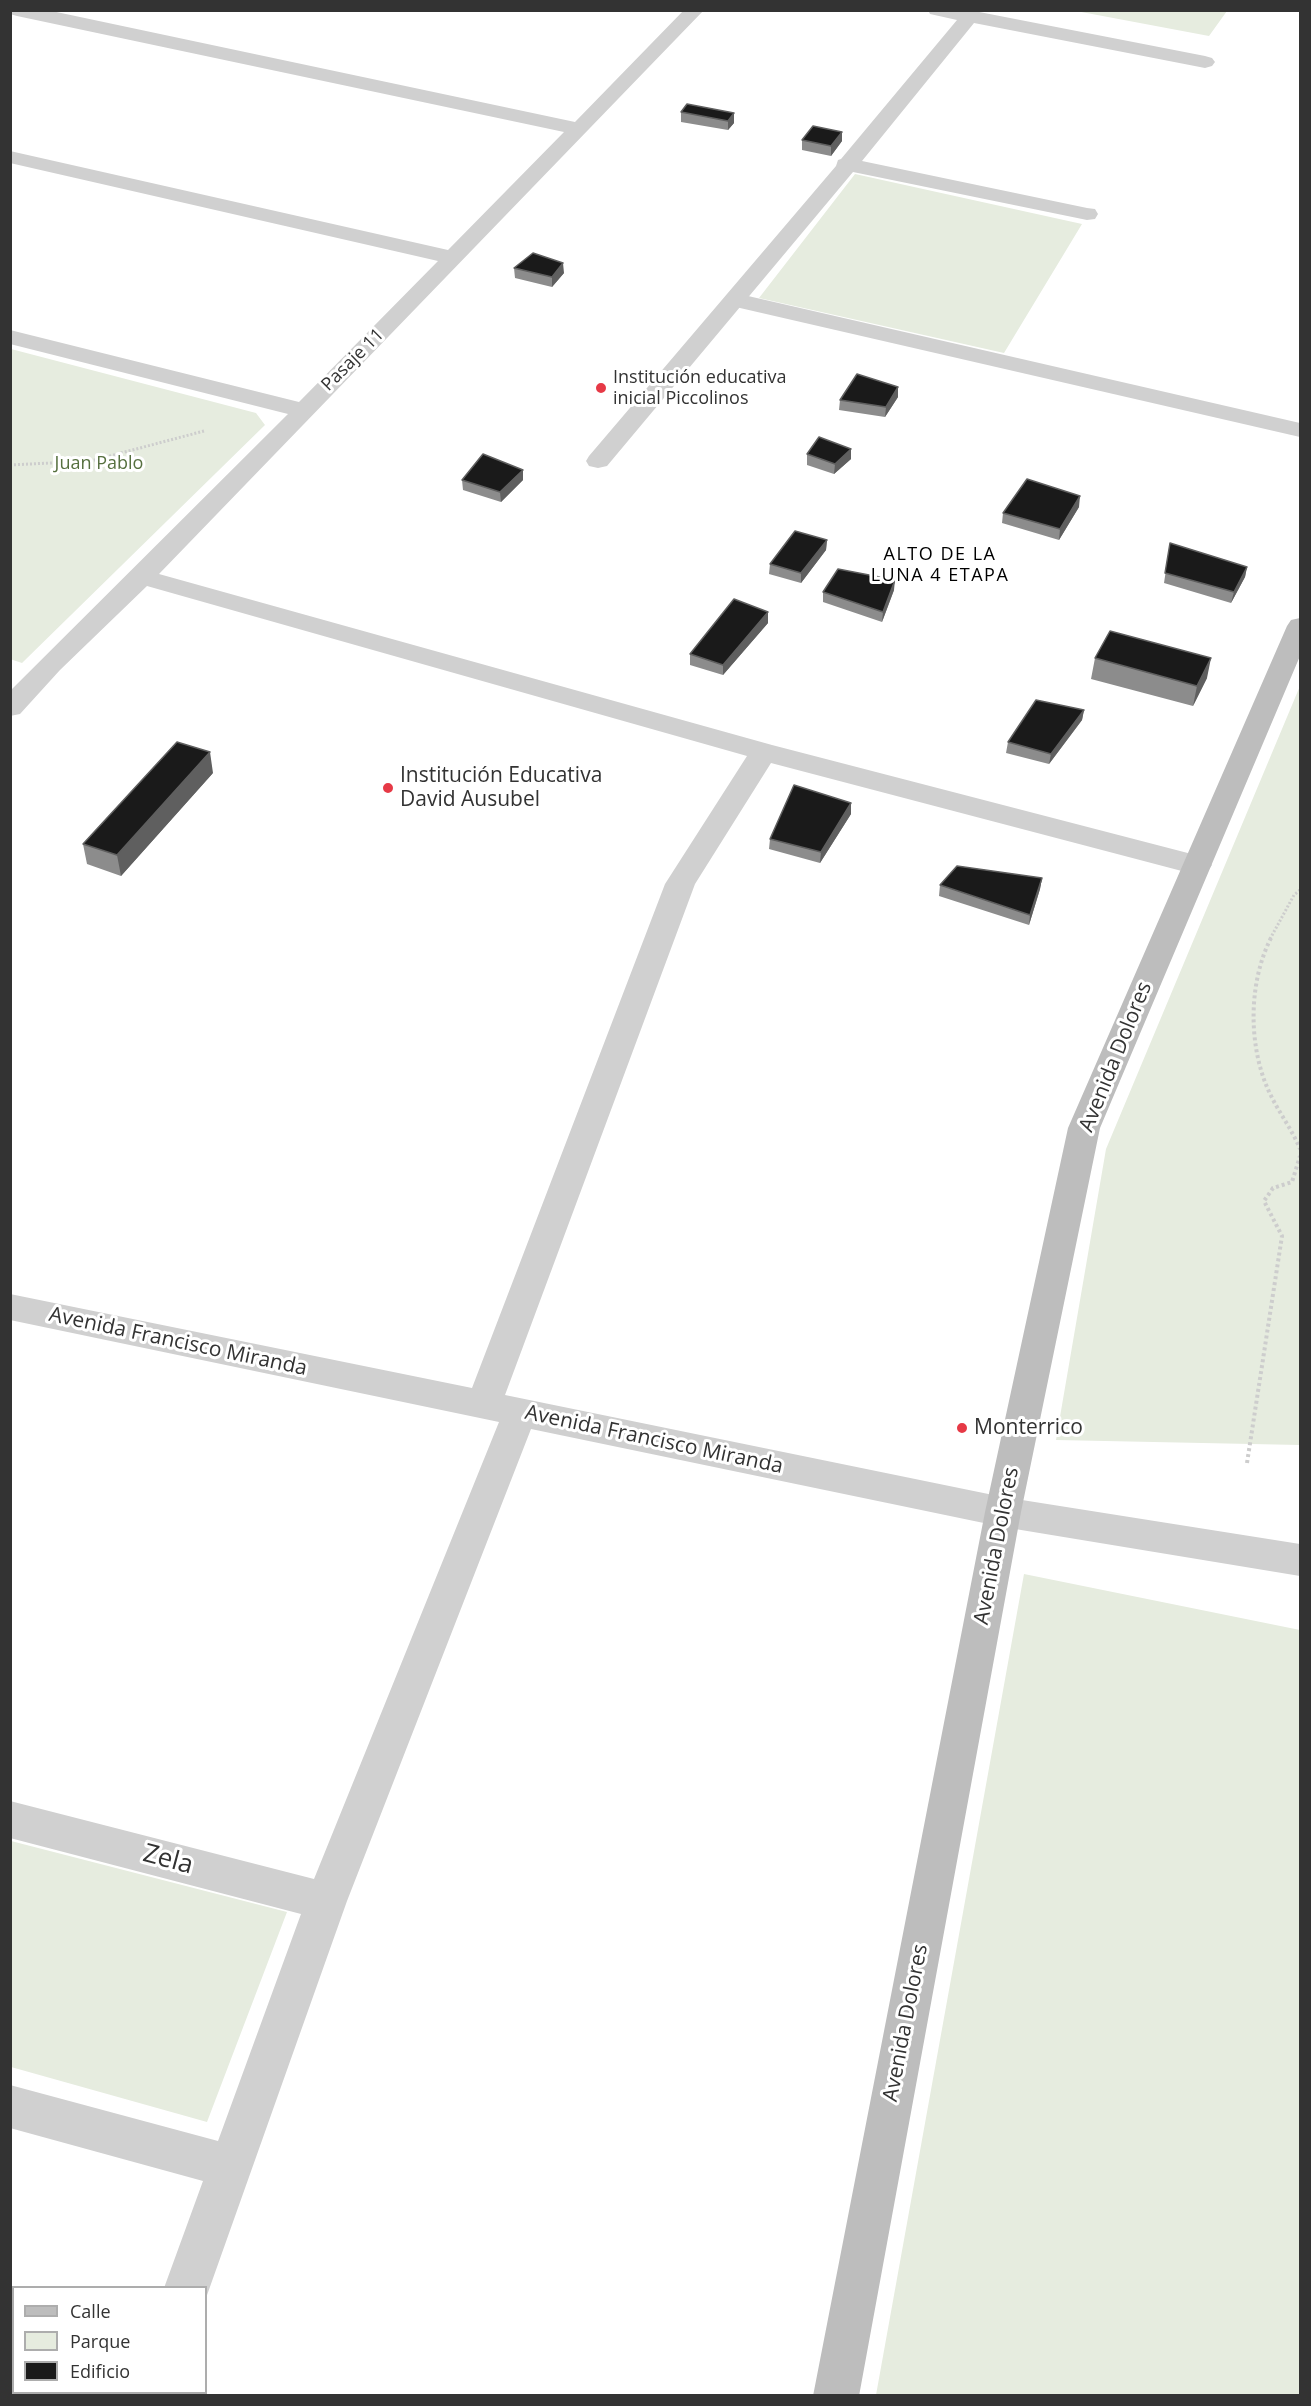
<!DOCTYPE html>
<html>
<head>
<meta charset="utf-8">
<style>
  body { margin:0 }
  #map { position:relative; width:1311px; height:2406px; overflow:hidden; background:#fff; font-family:"Open Sans",sans-serif }
  canvas { display:block }
  .frame { position:absolute; inset:0; border:12px solid #333; pointer-events:none }
  .legend { position:absolute; left:12px; top:2286px; width:195px; height:108px; box-sizing:border-box; background:#fff; border:2px solid #adadad; margin:0; padding:8px 10px; list-style:none; font-size:18px; color:#333 }
  .legend li { display:flex; align-items:center; gap:12px; height:30px }
  .legend b { width:30px; border:2px solid #adadad }
</style>
</head>
<body>
<div id="map">
<canvas width="1311" height="2406"></canvas>
<div class="frame"></div>
<ul class="legend">
<li><b style="height:8px;background:#bdbdbd"></b>Calle</li>
<li><b style="height:16px;background:#e6ecdf"></b>Parque</li>
<li><b style="height:16px;background:#1a1a1a"></b>Edificio</li>
</ul>
</div>
<script>
const c = document.querySelector('canvas').getContext('2d');
c.lineJoin = 'round';
function fill(path, color) { c.fillStyle = color; c.fill(path, 'evenodd'); }
function stroke(path, color, width, dash) { c.strokeStyle = color; c.lineWidth = width; c.lineCap = dash ? 'butt' : 'round'; c.setLineDash(dash || []); c.stroke(path); }
function label(font, color, halo, rows, align = 'center') {
  c.font = font + ' "Open Sans",sans-serif'; c.lineWidth = 6; c.setLineDash([]); c.textBaseline = 'middle'; c.strokeStyle = halo; c.fillStyle = color; for (const [text, x, y, turn = 0] of rows) {
    c.save(); c.translate(x, y); c.rotate((+turn || 0) * Math.PI / 180); c.textAlign = isNaN(turn) ? turn : align; if (halo) c.strokeText(text, 0, 0); c.fillText(text, 0, 0); c.restore();
  }
}
const green = new Path2D(`
  M1076 11H1227L1209 36Z
  M855 174 1082 224 1004 353 759 298Z
  M11 349 256 413 265 425 22 663 10 659Z
  M1300 686V1445L1056 1440 1106 1149Z
  M1024 1574 1300 1630V2395H876Z
  M11 1841 287 1912 207 2122 11 2067Z`);
const pathFar1 = new Path2D(`
  M10 465 91 461 204 431
  M1270 939 1294 895 1300 890`);
const path = new Path2D(`
  M1271 938C1249 981 1248 1042 1267 1087 1276 1109 1291 1127 1300 1149
  M1247 1463 1282 1236 1264 1201 1273 1188 1292 1182 1300 1156`);
const pedestrian = new Path2D(`
  M735 293 1300 423V437L727 305 724 300 727 295Z`);
const minor = new Path2D(`
  M10 10H47L575 122 684 10H704L159 574 772 745 1207 858 1212 865 1207 872 1197 875 771 763 695 884 505 1395 1003 1497 1300 1544V1576L1003 1527 531 1429 347 1901 206 2298V2288H164L203 2181 10 2128V2085L218 2141 301 1914 10 1838V1801L314 1879 499 1422 10 1320V1294L472 1388 665 884 747 756 147 586 60 670 20 714 10 716V691L288 414 10 344V330L299 402 438 261 10 163V151L448 250 564 132 17 16 10 14Z
  M928 10H969L1205 56 1212 58 1215 62 1212 66 1205 68 974 23 862 161 1087 208 1095 209 1098 214 1095 219 1087 220 853 172 607 466 598 468 589 466 586 461 589 456 836 166 838 160 841 159 957 20 930 14Z
  M126 2392H172L171 2396H125Z`);
const secondary = new Path2D(`
  M1300 618V656L1100 1128 1021 1512 859 2396H813L985 1512 1068 1128 1287 626 1291 620Z`);
const wall = new Path2D(`
  M681 112 734 113V123L728 130 681 122Z
  M842 132V141L831 156 802 150V140Z
  M514 268 564 273 552 287 515 278Z
  M898 387V397L885 417 839 410 840 400Z
  M851 449V459L834 474 807 465V454Z
  M462 480H523L501 502 463 490Z
  M1079 507 1059 540 1002 523 1003 513Z
  M827 540 826 550 801 583 769 574 770 564Z
  M1170 543 1247 567 1245 577 1231 603 1164 583Z
  M894 590 882 622 823 602V592Z
  M768 612V623L723 675 690 665V654Z
  M1095 658 1207 678 1193 706 1091 679Z
  M1084 710 1082 720 1049 764 1006 753 1008 742Z
  M213 773 121 876 87 864 83 844Z
  M851 803V814L820 863 769 849 770 839Z
  M1042 878 1040 889 1029 925 939 896 940 885Z`);
const shadedWall = new Path2D(`
  M734 113V123L728 130V121Z
  M842 132V141L831 156V146Z
  M563 263 564 273 552 287V277Z
  M898 387V397L885 417 886 407Z
  M851 449V459L834 474 835 464Z
  M523 470V480L501 502 500 492Z
  M1080 496 1079 507 1059 540 1060 529Z
  M827 540 826 550 801 583V573Z
  M1247 567 1245 577 1231 603 1234 592Z
  M895 580 894 590 882 622 883 612Z
  M768 612V623L723 675V665Z
  M1211 658 1207 678 1193 706 1197 686Z
  M1084 710 1082 720 1049 764 1051 754Z
  M210 752 213 773 121 876 117 855Z
  M851 803V814L820 863 821 852Z
  M1042 878 1040 889 1029 925 1030 915Z`);
const building = new Path2D(`
  M687 104 734 113 728 121 681 112Z
  M813 126 842 132 831 146 802 140Z
  M533 253 563 263 552 277 514 268Z
  M857 374 898 387 886 407 840 400Z
  M819 437 851 449 835 464 807 454Z
  M483 454 523 470 500 492 462 480Z
  M1027 479 1080 496 1060 529 1003 513Z
  M795 531 827 540 801 573 770 564Z
  M1170 543 1247 567 1234 592 1165 573Z
  M838 569 895 580 883 612 823 592Z
  M734 599 768 612 723 665 690 654Z
  M1110 631 1211 658 1197 686 1095 658Z
  M1036 700 1084 710 1051 754 1008 742Z
  M177 742 210 752 117 855 83 844Z
  M794 785 851 803 821 852 770 839Z
  M957 866 1042 878 1030 915 940 885Z`);
const markers = [
  [601,388,6,"#e63946"],
  [388,788,6,"#e63946"],
  [962,1428,6,"#e63946"]
];
const farStreetnames = [
  ["Pasaje 11",353,360,-45]
];
const farPoinames = [
  ["Institución educativa",613,378],
  ["inicial Piccolinos",613,399]
];
const farParknames = [
  ["Juan Pablo",99,464]
];
const farNeighbourhoodnames = [
  ["ALTO DE LA",940,555],
  ["LUNA 4 ETAPA",940,576]
];
const poiNames = [
  ["Institución Educativa",400,776],
  ["David Ausubel",400,800],
  ["Monterrico",974,1428]
];
const streetNames = [
  ["Avenida Dolores",1116,1057,-68],
  ["Avenida Francisco Miranda",178,1342,12],
  ["Avenida Francisco Miranda",654,1440,12],
  ["Avenida Dolores",997,1546,-79],
  ["Avenida Dolores",906,2023,-79]
];
const nearStreetnames = [
  ["Zela",168,1860,15]
];
fill(green, '#e6ecdf');
stroke(pathFar1, '#cdcdcd', 3, [2, 2]);
stroke(path, '#cdcdcd', 4, [3, 3]);
fill(pedestrian, '#d0d0d0');
fill(minor, '#d0d0d0');
fill(secondary, '#bdbdbd');
fill(wall, '#8c8c8c');
fill(shadedWall, '#5f5f5f');
fill(building, '#1a1a1a');
stroke(building, '#5f5f5f', 1.5);
for (const [x, y, r, color] of markers) { const dot = new Path2D(); dot.arc(x, y, r, 0, 2 * Math.PI); c.fillStyle = color; c.fill(dot); stroke(dot, '#fff', 2); }
label('18px', '#333', '#fff', farStreetnames);
label('18px', '#333', '#fff', farPoinames, 'left');
label('18px', '#56703f', '#fff', farParknames);
c.letterSpacing = '1.5px';
label('18px', '#000', '#fff', farNeighbourhoodnames);
c.letterSpacing = '0px';
label('21px', '#333', '#fff', poiNames, 'left');
label('21px', '#333', '#fff', streetNames);
label('26px', '#333', '#fff', nearStreetnames);
</script>
</body>
</html>
